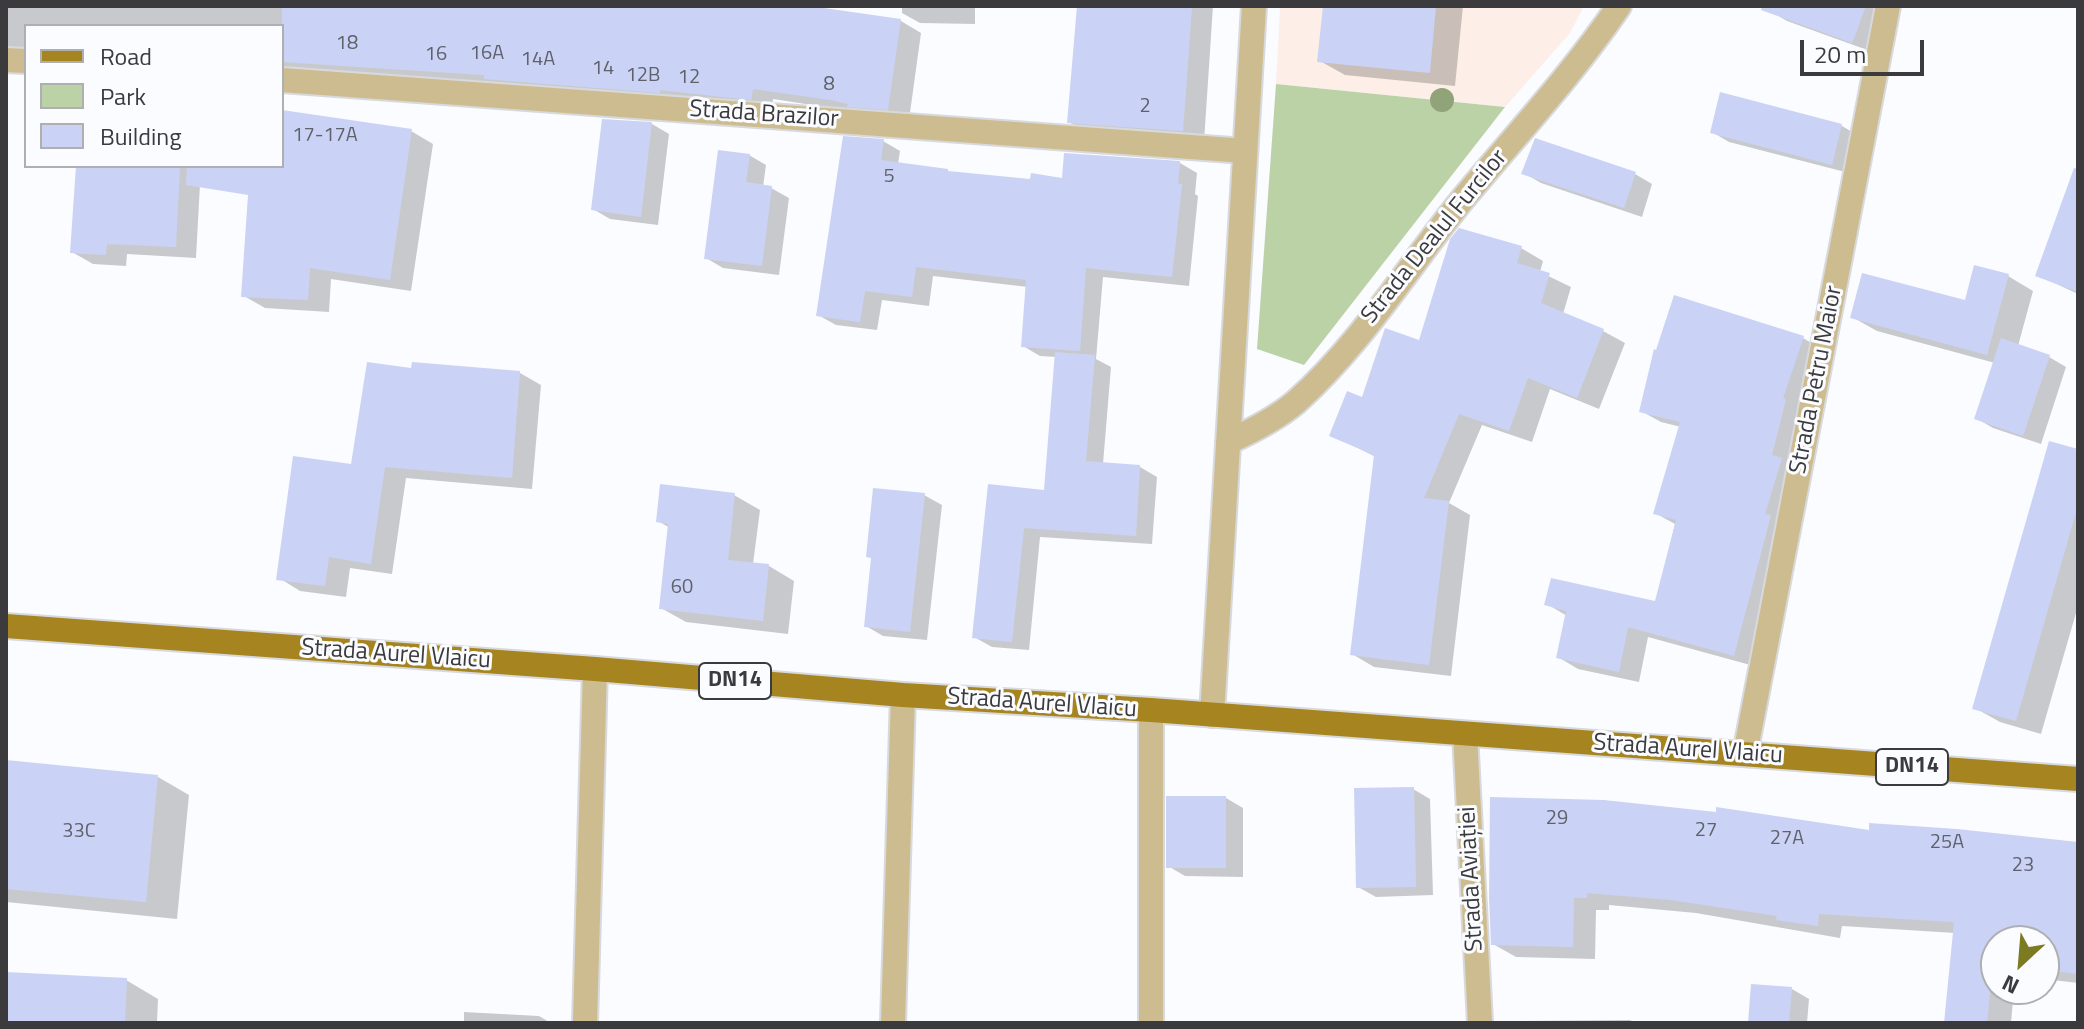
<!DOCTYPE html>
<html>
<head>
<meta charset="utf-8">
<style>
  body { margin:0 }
  #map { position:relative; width:2084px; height:1029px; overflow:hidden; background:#fbfcff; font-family:"Titillium Web",sans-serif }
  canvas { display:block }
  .frame { position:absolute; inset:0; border:8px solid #3b3b3d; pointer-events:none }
  .legend { position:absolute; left:24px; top:24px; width:260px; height:144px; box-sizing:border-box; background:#fbfcff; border:2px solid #aeafb1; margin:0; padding:10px 14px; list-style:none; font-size:24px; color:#3b3b3d }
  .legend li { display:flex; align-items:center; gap:16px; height:40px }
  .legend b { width:40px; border:2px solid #aeafb1 }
  .north { position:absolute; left:1980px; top:925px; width:80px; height:80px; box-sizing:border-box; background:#fbfcff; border:2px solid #aeafb1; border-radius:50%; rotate:206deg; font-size:22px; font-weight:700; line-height:32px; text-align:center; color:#3b3b3d }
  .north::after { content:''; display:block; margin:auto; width:28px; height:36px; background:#7c7b22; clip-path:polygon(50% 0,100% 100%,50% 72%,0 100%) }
  .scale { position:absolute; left:1800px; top:40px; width:124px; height:36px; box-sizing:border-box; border:4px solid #3b3b3d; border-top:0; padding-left:10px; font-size:24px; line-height:28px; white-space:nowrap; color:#3b3b3d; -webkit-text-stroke:6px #fbfcff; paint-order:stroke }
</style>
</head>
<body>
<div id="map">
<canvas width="2084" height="1029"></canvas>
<div class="frame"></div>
<ul class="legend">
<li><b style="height:10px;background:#a6841f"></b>Road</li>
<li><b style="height:22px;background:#bbd1a6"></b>Park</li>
<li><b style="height:22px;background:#cad3f5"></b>Building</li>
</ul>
<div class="north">N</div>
<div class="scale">20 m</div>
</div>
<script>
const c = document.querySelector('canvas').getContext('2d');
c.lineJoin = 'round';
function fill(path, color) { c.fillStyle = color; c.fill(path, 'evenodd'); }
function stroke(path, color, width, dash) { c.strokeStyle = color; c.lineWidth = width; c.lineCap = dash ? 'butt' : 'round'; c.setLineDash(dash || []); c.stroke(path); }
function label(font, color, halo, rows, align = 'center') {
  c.font = font + ' "Titillium Web",sans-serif'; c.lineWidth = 6; c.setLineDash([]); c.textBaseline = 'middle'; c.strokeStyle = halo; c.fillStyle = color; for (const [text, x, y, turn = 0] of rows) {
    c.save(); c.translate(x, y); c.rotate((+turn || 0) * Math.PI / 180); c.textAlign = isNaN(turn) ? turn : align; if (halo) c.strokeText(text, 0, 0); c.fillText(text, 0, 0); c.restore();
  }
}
const education = new Path2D(`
  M1280 6H1584L1570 33 1505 107 1276 84Z`);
const green = new Path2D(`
  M1276 84 1505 107 1304 365 1257 349Z`);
const shadow = new Path2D(`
  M6 6H795L901 21 921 33 909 120 773 99 772 110 282 72V26H26V53L6 52Z
  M902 6H975V24L920 23 902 13Z
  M1079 6H1213L1204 142 1090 134 1069 122Z
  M1325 6H1463L1455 86 1345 75 1320 61Z
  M1771 6H1886L1870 51 1787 21 1770 11Z
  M1721 95 1842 126 1859 136 1849 173 1729 142 1712 132Z
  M282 112 411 131 433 144 411 291 331 279 329 312 265 308 244 296 250 166H282Z
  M604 121 652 124 669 134 658 225 610 219 593 209Z
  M883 141 900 151 898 164 952 173 1032 181H1064L1180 163 1197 173 1195 194 1198 196 1189 286 1103 277 1096 359 1111 367 1103 464 1140 467 1157 477 1152 544 1040 537 1029 650 992 647 974 637 990 487 1046 492 1057 357 1040 356 1023 346 1028 287 933 276 929 306 882 300 877 330 836 325 818 315Z
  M749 155 766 165 763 187 771 188 789 198 779 275 723 268 706 258Z
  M78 166H201L196 258 127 254 126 266 93 264 72 252Z
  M1524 173 1635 174 1652 184 1642 217 1541 183Z
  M2078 187V294L2037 275Z
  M1521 248 1543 261 1540 272 1571 287 1563 314 1603 331 1625 343 1599 409 1550 389 1532 442 1482 425 1449 503 1470 515 1451 676 1374 667 1352 654 1376 457 1331 435 1420 342Z
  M2008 276 2033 291 2018 346 2049 357 2066 367 2041 444 1993 428 1976 418 1995 363 1877 331 1852 317 1966 303Z
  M1803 338 1823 350 1754 666 1648 637 1639 682 1578 669 1558 657 1567 616 1547 604H1656L1675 524 1655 513 1681 427 1661 422 1641 411Z
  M413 370 520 373 541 385 532 489 406 478 392 574 350 568 346 597 300 591 279 578Z
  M2078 451V606L2041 734 2000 722 1975 708Z
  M734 495 760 510 753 564 769 566 794 581 788 634 686 622 661 608 670 528 658 521Z
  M924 495 942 505 927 640 883 636 866 626Z
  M6 762 158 777 189 795 177 919 6 902Z
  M1413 789 1430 799 1433 895 1376 897 1358 887Z
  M1226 798 1243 808V877L1185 876 1168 866Z
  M1871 832 2078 846V983L2044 979V941H1996V989H2014L2011 1023H1946L1955 933 1842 926 1840 938 1696 913 1609 905V910H1596L1595 959 1516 957 1493 944 1491 898Z
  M6 974 126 980 158 999 157 1023H6Z
  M1792 989 1809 999 1807 1023H1750Z
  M464 1012 539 1016 551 1023H464Z
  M1630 1020 1636 1023H1516V1021Z`);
const building = new Path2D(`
  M282 6H810L901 19 888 110 847 107 848 104 831 100 753 89 751 100 660 90V93L484 79V75L282 62Z
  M1077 6H1192L1183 131 1067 123Z
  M1323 6H1436L1430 73 1317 62Z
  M1762 6H1866L1852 43 1761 10Z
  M1720 92 1842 124 1832 165 1710 133Z
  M282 110 412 129 390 280 310 268 308 300 241 297 248 195 186 185 187 166H282Z
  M602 119 652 122 641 217 591 210Z
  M843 136 884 139 881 160 948 169V171L1030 179 1031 173 1062 178 1064 153 1180 161 1178 184H1182L1172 277 1086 268 1080 351 1021 347 1026 280 916 267 912 297 865 291 860 322 816 316Z
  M1535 138 1636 172 1624 208 1521 174Z
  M718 150 750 154 746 182 772 186 762 266 704 259Z
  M76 166H180L176 247 107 244 106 255 70 253Z
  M2074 168 2078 169V292L2035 276Z
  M1459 228 1522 246 1517 263 1550 273 1541 303 1604 329 1577 398 1528 378 1509 431 1459 414 1424 498 1449 501 1429 665 1350 655 1374 455 1329 436 1347 391 1362 397 1385 328 1419 340 1450 239Z
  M1974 265 2009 274 1987 355 1850 318 1862 273 1965 300Z
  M1674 295 1804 336 1783 398 1786 399 1772 455 1782 458 1765 514 1771 515 1734 656 1628 627 1619 672 1556 658 1566 611 1544 605 1551 578 1655 601 1676 520 1653 514 1680 422 1639 412 1654 349 1656 350Z
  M2001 338 2050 355 2023 436 1974 419Z
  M1055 352 1095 355 1086 461 1140 465 1136 536 1024 528 1012 642 972 638 988 484 1044 490Z
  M367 362 411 368 412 362 520 371 512 478 385 467 371 564 329 557 325 586 276 580 293 456 351 464Z
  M2049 441 2078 449V505L2016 721 1972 709Z
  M660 484 735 493 728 560 769 564 763 621 659 609 668 524 656 522Z
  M873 488 925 493 910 632 864 627 871 558 866 557Z
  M6 760 158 775 146 902 6 889Z
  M1414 787 1416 887 1356 888 1354 788Z
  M1166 796H1226V868H1166Z
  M1490 797 1604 800 1716 812V807L1869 830V823L1957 829 2078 842V974L2044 970V941H1996V964L1993 963 1987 1023H1944L1954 922 1819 914 1818 926 1776 920 1777 916 1671 900 1587 893V898H1574L1573 947 1491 945 1489 898Z
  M6 972 127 978 125 1023H6Z
  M1751 984 1792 987 1789 1023H1748Z`);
const minor = new Path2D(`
  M6 60 26 61
  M282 80 1245 151
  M1228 442C1252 431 1276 419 1296 402 1361 344 1408 267 1462 200 1515 136 1572 75 1619 6
  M1151 710V1023
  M1212 715 1254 6
  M1465 734 1480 1023
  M1745 754 1888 6
  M585 1023 595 669
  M893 1023 903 695`);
const primary = new Path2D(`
  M6 626 595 669 903 695 1151 710 2078 779`);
const trees = [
  [1442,100]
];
const numberNames = [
  ["18",347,44],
  ["16A",487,54],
  ["16",436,55],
  ["14A",538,60],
  ["14",603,69],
  ["12B",643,76],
  ["12",689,78],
  ["8",829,85],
  ["2",1145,107],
  ["17-17A",325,136],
  ["5",889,177],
  ["60",682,588],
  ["29",1557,819],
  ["27",1706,831],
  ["33C",79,832],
  ["27A",1787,839],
  ["25A",1947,843],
  ["23",2023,866]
];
const shields = [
  [735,681,72],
  [1912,767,72]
];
const shieldNames = [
  ["DN14",735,681],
  ["DN14",1912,767]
];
const streetNames = [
  ["Strada Brazilor",764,115,4],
  ["Strada Dealul Furcilor",1435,237,-51],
  ["Strada Petru Maior",1817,380,-79],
  ["Strada Aurel Vlaicu",396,655,4],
  ["Strada Aurel Vlaicu",1042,704,4],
  ["Strada Aurel Vlaicu",1688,750,4],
  ["Strada Aviației",1472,879,-93]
];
fill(education, '#fdeee8');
fill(green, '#bbd1a6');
fill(shadow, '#0003');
fill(building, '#cad3f5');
stroke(minor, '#d8d9dc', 28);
stroke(primary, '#d8d9dc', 28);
stroke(minor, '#cdbc8f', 24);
stroke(primary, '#a6841f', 24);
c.fillStyle = '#91a479';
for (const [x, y] of trees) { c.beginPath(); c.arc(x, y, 12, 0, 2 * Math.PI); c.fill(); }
label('20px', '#5f616b', null, numberNames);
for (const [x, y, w] of shields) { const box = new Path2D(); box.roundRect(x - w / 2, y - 18, w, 36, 6); c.fillStyle = '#fbfcff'; c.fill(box); stroke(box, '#3b3b3d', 2); }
label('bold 22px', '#3b3b3d', null, shieldNames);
label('24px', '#3b3b3d', '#fbfcff', streetNames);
</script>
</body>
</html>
